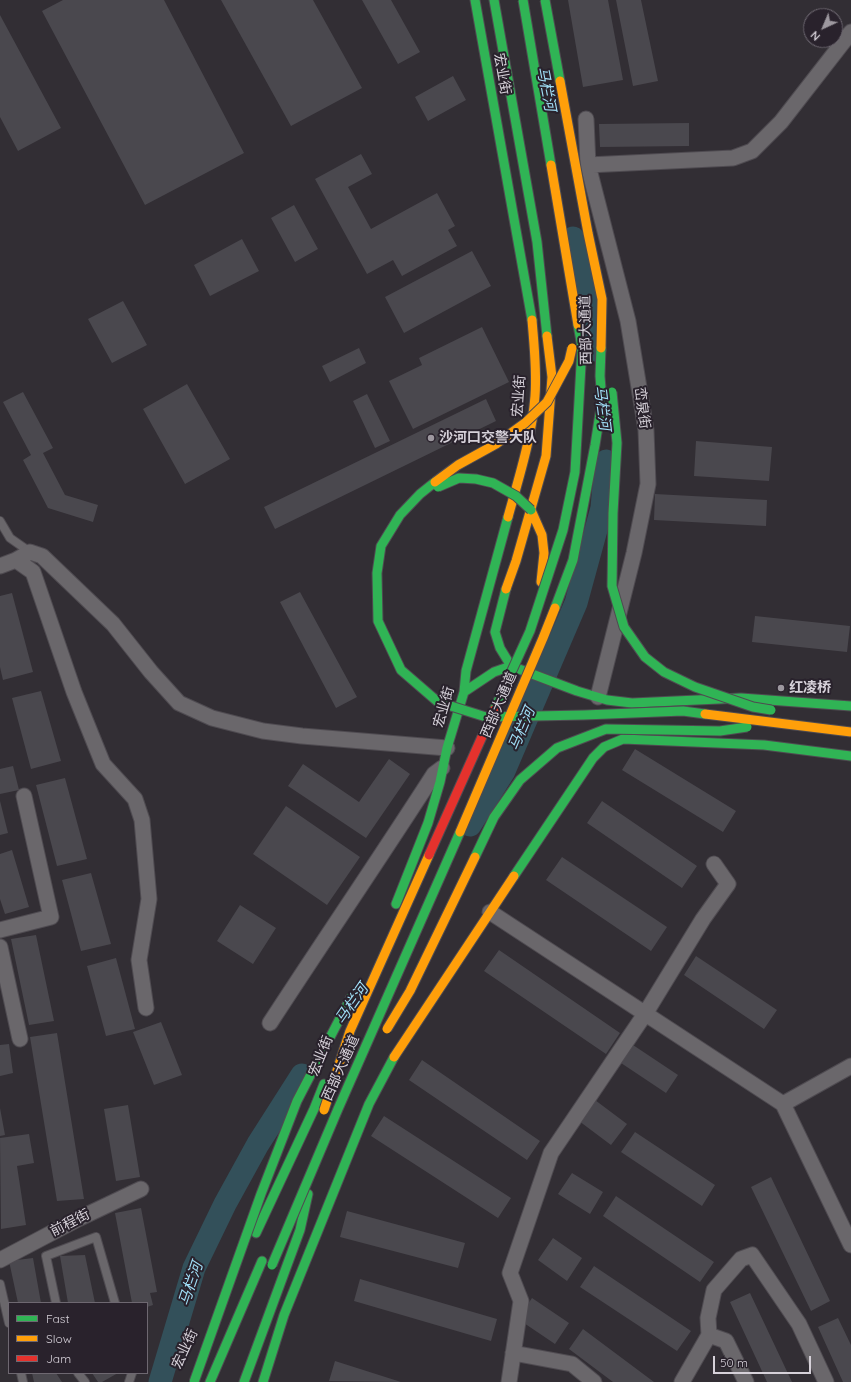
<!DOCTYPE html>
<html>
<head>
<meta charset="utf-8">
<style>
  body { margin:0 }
  #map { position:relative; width:851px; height:1382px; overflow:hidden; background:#322e34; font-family:Quicksand,sans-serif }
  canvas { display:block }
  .legend { position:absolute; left:8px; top:1302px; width:140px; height:72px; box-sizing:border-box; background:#29222c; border:1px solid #6e6871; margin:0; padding:5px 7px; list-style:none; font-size:12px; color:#d6d1d9 }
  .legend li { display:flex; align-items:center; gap:8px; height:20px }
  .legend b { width:20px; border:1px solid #6e6871 }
  .north { position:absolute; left:803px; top:8px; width:40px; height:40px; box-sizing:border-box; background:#29222c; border:1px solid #6e6871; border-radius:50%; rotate:224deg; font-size:11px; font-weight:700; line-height:16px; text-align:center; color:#d6d1d9 }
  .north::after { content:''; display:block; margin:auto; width:14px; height:18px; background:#9d989f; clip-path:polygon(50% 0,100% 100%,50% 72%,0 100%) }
  .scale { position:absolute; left:713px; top:1356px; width:98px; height:18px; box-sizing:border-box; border:2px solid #d6d1d9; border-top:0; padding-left:5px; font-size:12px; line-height:14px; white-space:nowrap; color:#d6d1d9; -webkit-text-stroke:3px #29222c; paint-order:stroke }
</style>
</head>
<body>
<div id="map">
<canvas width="851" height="1382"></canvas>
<ul class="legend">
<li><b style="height:5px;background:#30b455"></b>Fast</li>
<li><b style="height:5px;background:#ff9f0a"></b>Slow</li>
<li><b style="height:5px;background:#e5322d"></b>Jam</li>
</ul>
<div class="north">N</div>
<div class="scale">50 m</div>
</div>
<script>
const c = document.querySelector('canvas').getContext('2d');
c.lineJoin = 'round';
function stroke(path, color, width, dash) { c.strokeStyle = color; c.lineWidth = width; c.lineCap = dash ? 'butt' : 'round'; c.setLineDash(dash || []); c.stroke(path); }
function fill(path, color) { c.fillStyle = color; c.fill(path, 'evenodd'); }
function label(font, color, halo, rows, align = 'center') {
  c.font = font + ' Quicksand,"Noto Sans SC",sans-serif'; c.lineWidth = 4; c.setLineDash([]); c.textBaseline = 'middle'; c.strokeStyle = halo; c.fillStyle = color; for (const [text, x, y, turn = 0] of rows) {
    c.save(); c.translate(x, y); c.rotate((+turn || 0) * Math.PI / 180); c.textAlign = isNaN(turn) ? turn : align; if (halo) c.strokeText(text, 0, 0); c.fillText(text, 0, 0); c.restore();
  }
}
const river = new Path2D(`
  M573 238 592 327 595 350
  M470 825 504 771 576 603 602 508 606 461
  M160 1382 194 1268 225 1204 258 1144 302 1075`);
const building = new Path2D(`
  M63 0H164L244 153 145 205 42 11Z
  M221 0H313L362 88 291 126Z
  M362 0H391L420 52 398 64Z
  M568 0H608L623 80 583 87Z
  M616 0H641L658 81 633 86Z
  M0 15 61 128 18 151 0 117Z
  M453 76 466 100 428 121 415 97Z
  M689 123V146L600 147 599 124Z
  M361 154 372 174 348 187 371 229 437 193 455 226 448 230 457 246 402 276 393 260 367 274 315 179Z
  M294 205 318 249 295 262 271 218Z
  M242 239 259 271 210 296 194 265Z
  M472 251 491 286 404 333 385 297Z
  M123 301 147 345 112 363 88 319Z
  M482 327 509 382 413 429 389 381 422 365 419 358Z
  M359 348 366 363 330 382 322 366Z
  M187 384 230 459 185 484 143 409Z
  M23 392 53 448 43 453 65 495 98 505 93 522 48 508 23 460 31 455 3 402Z
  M367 394 390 441 375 448 353 401Z
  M486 399 496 421 275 529 264 507Z
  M696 441 772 447 769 481 694 476Z
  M655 494 767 500 766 526 654 520Z
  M300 592 357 697 336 708 280 602Z
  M12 593 33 672 3 680 0 667V596Z
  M755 616 850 626 847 652 752 642Z
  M41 691 61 761 31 769 12 698Z
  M635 749 736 811 723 832 622 770Z
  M389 759 410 774 366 838 288 786 303 764 359 802Z
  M13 766 19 790 0 794V769Z
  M65 778 87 859 57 866 36 785Z
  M0 801 8 833 0 835Z
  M602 801 697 866 682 888 587 823Z
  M286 806 360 857 327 905 253 854Z
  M12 850 29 907 5 914 0 899V854Z
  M562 857 667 927 651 951 546 880Z
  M91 873 111 944 81 951 62 880Z
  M240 905 276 928 253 964 217 941Z
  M36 935 54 1021 29 1025 11 939Z
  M499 950 620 1033 606 1054 484 971Z
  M696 956 777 1010 764 1029 684 975Z
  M116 958 135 1029 106 1036 87 966Z
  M161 1022 182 1075 154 1085 133 1032Z
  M57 1033 84 1199 57 1201 30 1037Z
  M9 1044 13 1073 0 1076V1045Z
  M633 1045 678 1075 666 1093 621 1063Z
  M422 1060 540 1141 527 1160 409 1080Z
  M595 1100 627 1124 611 1145 579 1121Z
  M128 1105 140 1177 116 1181 104 1109Z
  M0 1108 5 1135 0 1136Z
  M384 1116 511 1198 498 1218 371 1136Z
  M635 1132 715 1185 702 1206 621 1152Z
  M29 1134 34 1163 17 1166 26 1225 1 1229 0 1138Z
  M572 1173 603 1192 590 1214 558 1194Z
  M771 1177 830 1301 811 1311 751 1187Z
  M616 1196 714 1262 700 1282 603 1216Z
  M141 1208 157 1292 150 1293 153 1305 147 1307V1303H132L115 1213Z
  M347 1211 465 1243 458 1268 340 1237Z
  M553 1238 582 1258 567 1281 538 1260Z
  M85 1255 95 1303H68L60 1256Z
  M33 1258 41 1303H18L9 1261Z
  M594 1266 691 1331 677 1351 580 1287Z
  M360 1279 497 1319 491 1341 354 1301Z
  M750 1293 792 1382H767L730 1302Z
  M532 1298 569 1323 555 1344 518 1319Z
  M838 1318 851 1345V1382H843L818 1327Z
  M583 1329 654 1382H613L569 1349Z
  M335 1361 401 1382 329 1381Z
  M32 1373H56L62 1382H34Z
  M92 1373H118L102 1382H98Z`);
const lane = new Path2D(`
  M0 521 10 538 30 552
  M0 1284 9 1323
  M56 1303 46 1256 96 1237 115 1303
  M21 1373 23 1382
  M78 1373 85 1382
  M129 1382 132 1373`);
const street = new Path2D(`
  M586 119 588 165 628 321 646 430 648 484 634 553 598 697
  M588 165 733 158 752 151 781 122 851 32
  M16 560 33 572 74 692 103 764 135 799 142 820 149 899 139 960 146 1008
  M0 566 16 560 30 552 42 556 113 624 151 672 179 703 212 718 263 731 302 736 447 748
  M490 912 783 1104 851 1245
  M0 930 51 917 24 796
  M0 947 20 1039
  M270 1023C324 940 380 858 434 774L442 768
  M783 1104 851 1066
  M0 1260 78 1219 141 1189
  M709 1335 726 1341 746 1382
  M513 1353 572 1364 594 1382
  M509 1382 521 1301 510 1273 551 1153 645 1014 703 919 728 884 714 864
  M682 1382 709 1335 708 1318 714 1290 741 1259 752 1255 799 1324 826 1382`);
const fast = new Path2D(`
  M475 0 532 320
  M494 0 537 242 547 336
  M506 589 495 632 500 648 511 666 577 691 607 700 632 703 741 698 851 706
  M464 692 494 672 511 666
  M514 876 593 758 604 747 623 739 764 745 851 756
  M396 904 428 823 440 782 447 748 464 692 466 671 508 517
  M256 1233 314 1109 324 1084
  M210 1382 262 1261
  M244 1382 300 1230 308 1194
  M263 1382 284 1315 369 1104 394 1057`);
const slow = new Path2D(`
  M531 510 542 535 544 553 541 582
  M508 517C519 477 532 437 535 396 537 370 534 345 532 320
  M506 589 516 561 546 456 552 377 547 336
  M394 1057 514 876`);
const fastBridge = new Path2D(`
  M523 0 551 165
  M545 0 560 81
  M612 392 617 443 613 513 612 586 624 627 645 657 664 672 695 687 753 707 771 710
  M435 482 420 494 400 515 381 546 377 573 378 621 401 670 438 702 486 717 584 715 683 711 705 714
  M438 487 459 478 476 479 493 483 516 496 531 510
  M555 608 573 560 595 445 602 401 600 376 601 348
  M494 710 530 631 563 530 575 472 582 347 578 325
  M475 857 494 817 520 780 557 748 606 729 720 731 747 727
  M272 1265 338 1109 460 832
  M194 1382 261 1194 297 1101 351 997`);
const slowBridge = new Path2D(`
  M560 81 588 233 602 299 601 348
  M551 165 578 325
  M435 482 458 465 496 444 525 423 547 402 569 361 572 348
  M705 714 851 732
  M460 832 543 638 555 608
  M387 1029 410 991 475 857
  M324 1110 350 1031 429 855`);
const jamBridge = new Path2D(`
  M429 855 494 710`);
const markers = [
  [431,438,4,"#9d989f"],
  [781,688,4,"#9d989f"]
];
const streetNames = [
  ["宏业街",502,74,80],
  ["西部大通道",586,330,-91],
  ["宏业街",519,396,-86],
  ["峦泉街",642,408,82],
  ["西部大通道",499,705,-67],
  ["宏业街",444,707,-74],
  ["宏业街",321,1056,-68],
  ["西部大通道",341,1068,-66],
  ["前程街",70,1223,-27],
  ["宏业街",185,1349,-65]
];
const poiNames = [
  ["沙河口交警大队",439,438],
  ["红凌桥",789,688]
];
const waterNames = [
  ["马栏河",546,89,79],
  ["马栏河",602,408,83],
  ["马栏河",522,729,-67],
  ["马栏河",352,1004,-55],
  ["马栏河",191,1284,-71]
];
stroke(river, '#33505a', 23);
fill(building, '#4a484e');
stroke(lane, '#4f4b51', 10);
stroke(street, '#4f4b51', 17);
stroke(fast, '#4f4b51', 11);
stroke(slow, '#4f4b51', 11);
stroke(lane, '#6a676b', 8);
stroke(street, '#6a676b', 15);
stroke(fast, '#30b455', 9);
stroke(slow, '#ff9f0a', 9);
stroke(fastBridge, '#4f4b51', 11, []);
stroke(slowBridge, '#4f4b51', 11, []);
stroke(jamBridge, '#4f4b51', 11, []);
stroke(fastBridge, '#30b455', 9);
stroke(slowBridge, '#ff9f0a', 9);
stroke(jamBridge, '#e5322d', 9);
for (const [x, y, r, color] of markers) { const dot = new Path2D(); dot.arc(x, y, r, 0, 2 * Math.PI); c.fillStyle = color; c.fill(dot); stroke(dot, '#29222c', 1.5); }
label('14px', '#d6d1d9', '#29222c', streetNames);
label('bold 14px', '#d6d1d9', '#29222c', poiNames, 'left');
label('italic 15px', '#a0dff7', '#29222c', waterNames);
</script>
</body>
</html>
